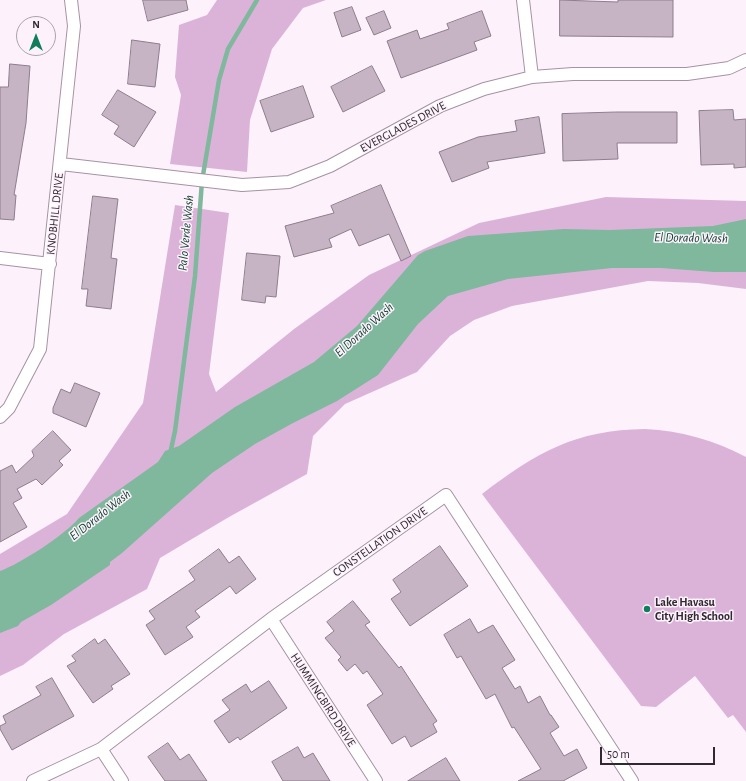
<!DOCTYPE html>
<html>
<head>
<meta charset="utf-8">
<style>
  body { margin:0 }
  #map { position:relative; width:746px; height:781px; overflow:hidden; background:#fdf2fc; font-family:"Alegreya Sans",sans-serif }
  canvas { display:block }
  .north { position:absolute; left:16px; top:16px; width:40px; height:40px; box-sizing:border-box; background:#fdf2fc; border:1px solid #aba2aa; border-radius:50%; rotate:0deg; font-size:11px; font-weight:700; line-height:16px; text-align:center; color:#302930 }
  .north::after { content:''; display:block; margin:auto; width:14px; height:18px; background:#107e5a; clip-path:polygon(50% 0,100% 100%,50% 72%,0 100%) }
  .scale { position:absolute; left:600px; top:747px; width:115px; height:18px; box-sizing:border-box; border:2px solid #302930; border-top:0; padding-left:5px; font-size:12px; line-height:14px; white-space:nowrap; color:#302930; -webkit-text-stroke:3px #fdf2fc; paint-order:stroke }
</style>
</head>
<body>
<div id="map">
<canvas width="746" height="781"></canvas>
<div class="north">N</div>
<div class="scale">50 m</div>
</div>
<script>
const c = document.querySelector('canvas').getContext('2d');
c.lineJoin = 'round';
function fill(path, color) { c.fillStyle = color; c.fill(path, 'evenodd'); }
function stroke(path, color, width, dash) { c.strokeStyle = color; c.lineWidth = width; c.lineCap = dash ? 'butt' : 'round'; c.setLineDash(dash || []); c.stroke(path); }
function label(font, color, halo, rows, align = 'center') {
  c.font = font + ' "Alegreya Sans",sans-serif'; c.lineWidth = 3; c.setLineDash([]); c.textBaseline = 'middle'; c.strokeStyle = halo; c.fillStyle = color; for (const [text, x, y, turn = 0] of rows) {
    c.save(); c.translate(x, y); c.rotate((+turn || 0) * Math.PI / 180); c.textAlign = isNaN(turn) ? turn : align; if (halo) c.strokeText(text, 0, 0); c.fillText(text, 0, 0); c.restore();
  }
}
const green = new Path2D(`
  M217 0H326L303 8 272 49 250 120 247 172 170 164 181 95 175 77 179 25 207 15Z
  M606 197 746 201V289L698 283 648 281 512 306 474 320 450 336 417 372 345 404 313 436 307 474 229 517 160 558 147 589 64 634 23 665 0 676V554L67 514 143 403 175 205 229 213 209 374 216 392 294 329 369 275 479 223Z
  M645 429C682 431 714 440 746 457V732L733 715 728 718 695 676 656 707 641 706 482 494C537 452 575 430 645 429Z`);
const water = new Path2D(`
  M746 219V272H714L661 268H612L508 279 448 296 418 324 378 375 337 401 293 423 255 444 212 473 122 553 110 562V565L51 605 21 622 18 626 0 633V571C20 564 66 534 79 518L158 462 165 451 179 446 235 407 314 362 357 326 418 255 425 251 468 236 564 229 610 230 713 226Z`);
const stream = new Path2D(`
  M170 454 175 431 195 276 202 181 219 80 228 49 257 0`);
const building = new Path2D(`
  M143 0H186L188 10 148 21Z
  M560 0 618 2V0H673V37L560 36Z
  M352 7 361 30 342 37 334 13Z
  M384 11 391 28 374 35 366 18Z
  M482 11 491 36 474 42 477 50 401 78 387 41 417 30 420 39 449 29 447 24Z
  M132 40 160 44 155 87 128 84Z
  M10 64 30 66 26 123 14 195H16L14 220 0 219V87H8Z
  M372 66 385 91 343 112 331 87Z
  M303 86 314 117 271 132 260 101Z
  M118 90 156 112 134 147 114 134 119 126 102 115Z
  M733 110 734 120 746 119V167L734 168V164L701 165 699 111Z
  M616 112H677V143H617L618 159 563 161 562 114Z
  M539 117 545 153 487 162 489 168 452 182 439 152 478 137 517 131 515 121Z
  M381 185 411 256 401 261 389 234 359 246 351 229 329 239 332 247 294 257 285 226 334 213 331 206Z
  M93 196 118 199 111 258 117 259 111 309 86 306 88 289H82Z
  M247 253 280 256 276 297 266 296 265 303 242 300Z
  M75 383 100 393 86 427 53 413V408L61 389 70 393Z
  M53 431 71 450 59 461 63 465 42 485 36 479 17 489 22 498 13 503 27 527 0 542V471L12 465 16 473 34 456 32 451Z
  M440 546 468 586 410 626 391 599 401 592 393 580Z
  M219 549 229 563 239 556 256 579 236 594 230 586 195 611 200 617 186 627 193 637 165 655 146 625 155 619 149 611 195 580 189 571Z
  M353 601 370 622 365 625 399 668 401 666 437 721 433 724 437 732 411 747 405 736 392 744 367 705 383 694 367 671 363 674 355 664 347 671 338 660 341 657 325 638 334 631 327 622Z
  M470 619 478 633 493 625 515 660 502 668 515 689 520 686 528 703 540 696 550 715H551L559 727 550 733 564 756 577 749 587 768 563 781H518L541 769 514 727 512 728 495 694 486 699 461 656 457 658 444 635Z
  M95 639 98 644 105 639 130 674 111 686 113 689 93 703 67 666 76 661 72 656Z
  M52 678 74 716 12 750 0 729V726L6 723 3 716 41 695 36 687Z
  M269 681 287 708 240 740 238 737 229 743 214 721 230 710 222 700 246 684 251 692Z
  M168 743 180 760 189 754 207 781H165L148 757Z
  M298 747 304 758 313 753 330 781H283L272 762Z
  M446 758 460 781H408Z`);
const minor = new Path2D(`
  M523 0 532 77
  M61 164 242 185 289 182 330 166 440 106 484 89 532 77 573 74H687L729 68 746 60
  M0 258 50 264
  M0 417 9 408 40 349 74 26 71 0
  M271 619 376 781
  M101 749 122 781
  M33 781 101 749 271 619 446 495 632 781`);
const markers = [
  [647,609,4,"#107e5a"]
];
const streetNames = [
  ["EVERGLADES DRIVE",403,127,-28],
  ["KNOBHILL DRIVE",55,214,-84],
  ["CONSTELLATION DRIVE",380,542,-35],
  ["HUMMINGBIRD DRIVE",323,700,57]
];
const poiNames = [
  ["Lake Havasu",655,602],
  ["City High School",655,616]
];
const waterNames = [
  ["Palo Verde Wash",186,233,-85],
  ["El Dorado Wash",691,238,1],
  ["El Dorado Wash",364,330,-42],
  ["El Dorado Wash",100,515,-38]
];
fill(green, '#dcb3d8');
fill(water, '#7fb89d');
stroke(stream, '#7fb89d', 4.5);
fill(building, '#c6b4c4');
stroke(building, '#8e7d8c', 1);
stroke(minor, '#a493a2', 14);
stroke(minor, '#fff', 12);
for (const [x, y, r, color] of markers) { const dot = new Path2D(); dot.arc(x, y, r, 0, 2 * Math.PI); c.fillStyle = color; c.fill(dot); stroke(dot, '#fdf2fc', 1.5); }
label('12px', '#302930', '#fdf2fc', streetNames);
label('bold 12px', '#302930', '#fdf2fc', poiNames, 'left');
label('italic 13px', '#12412f', '#fdf2fc', waterNames);
</script>
</body>
</html>
